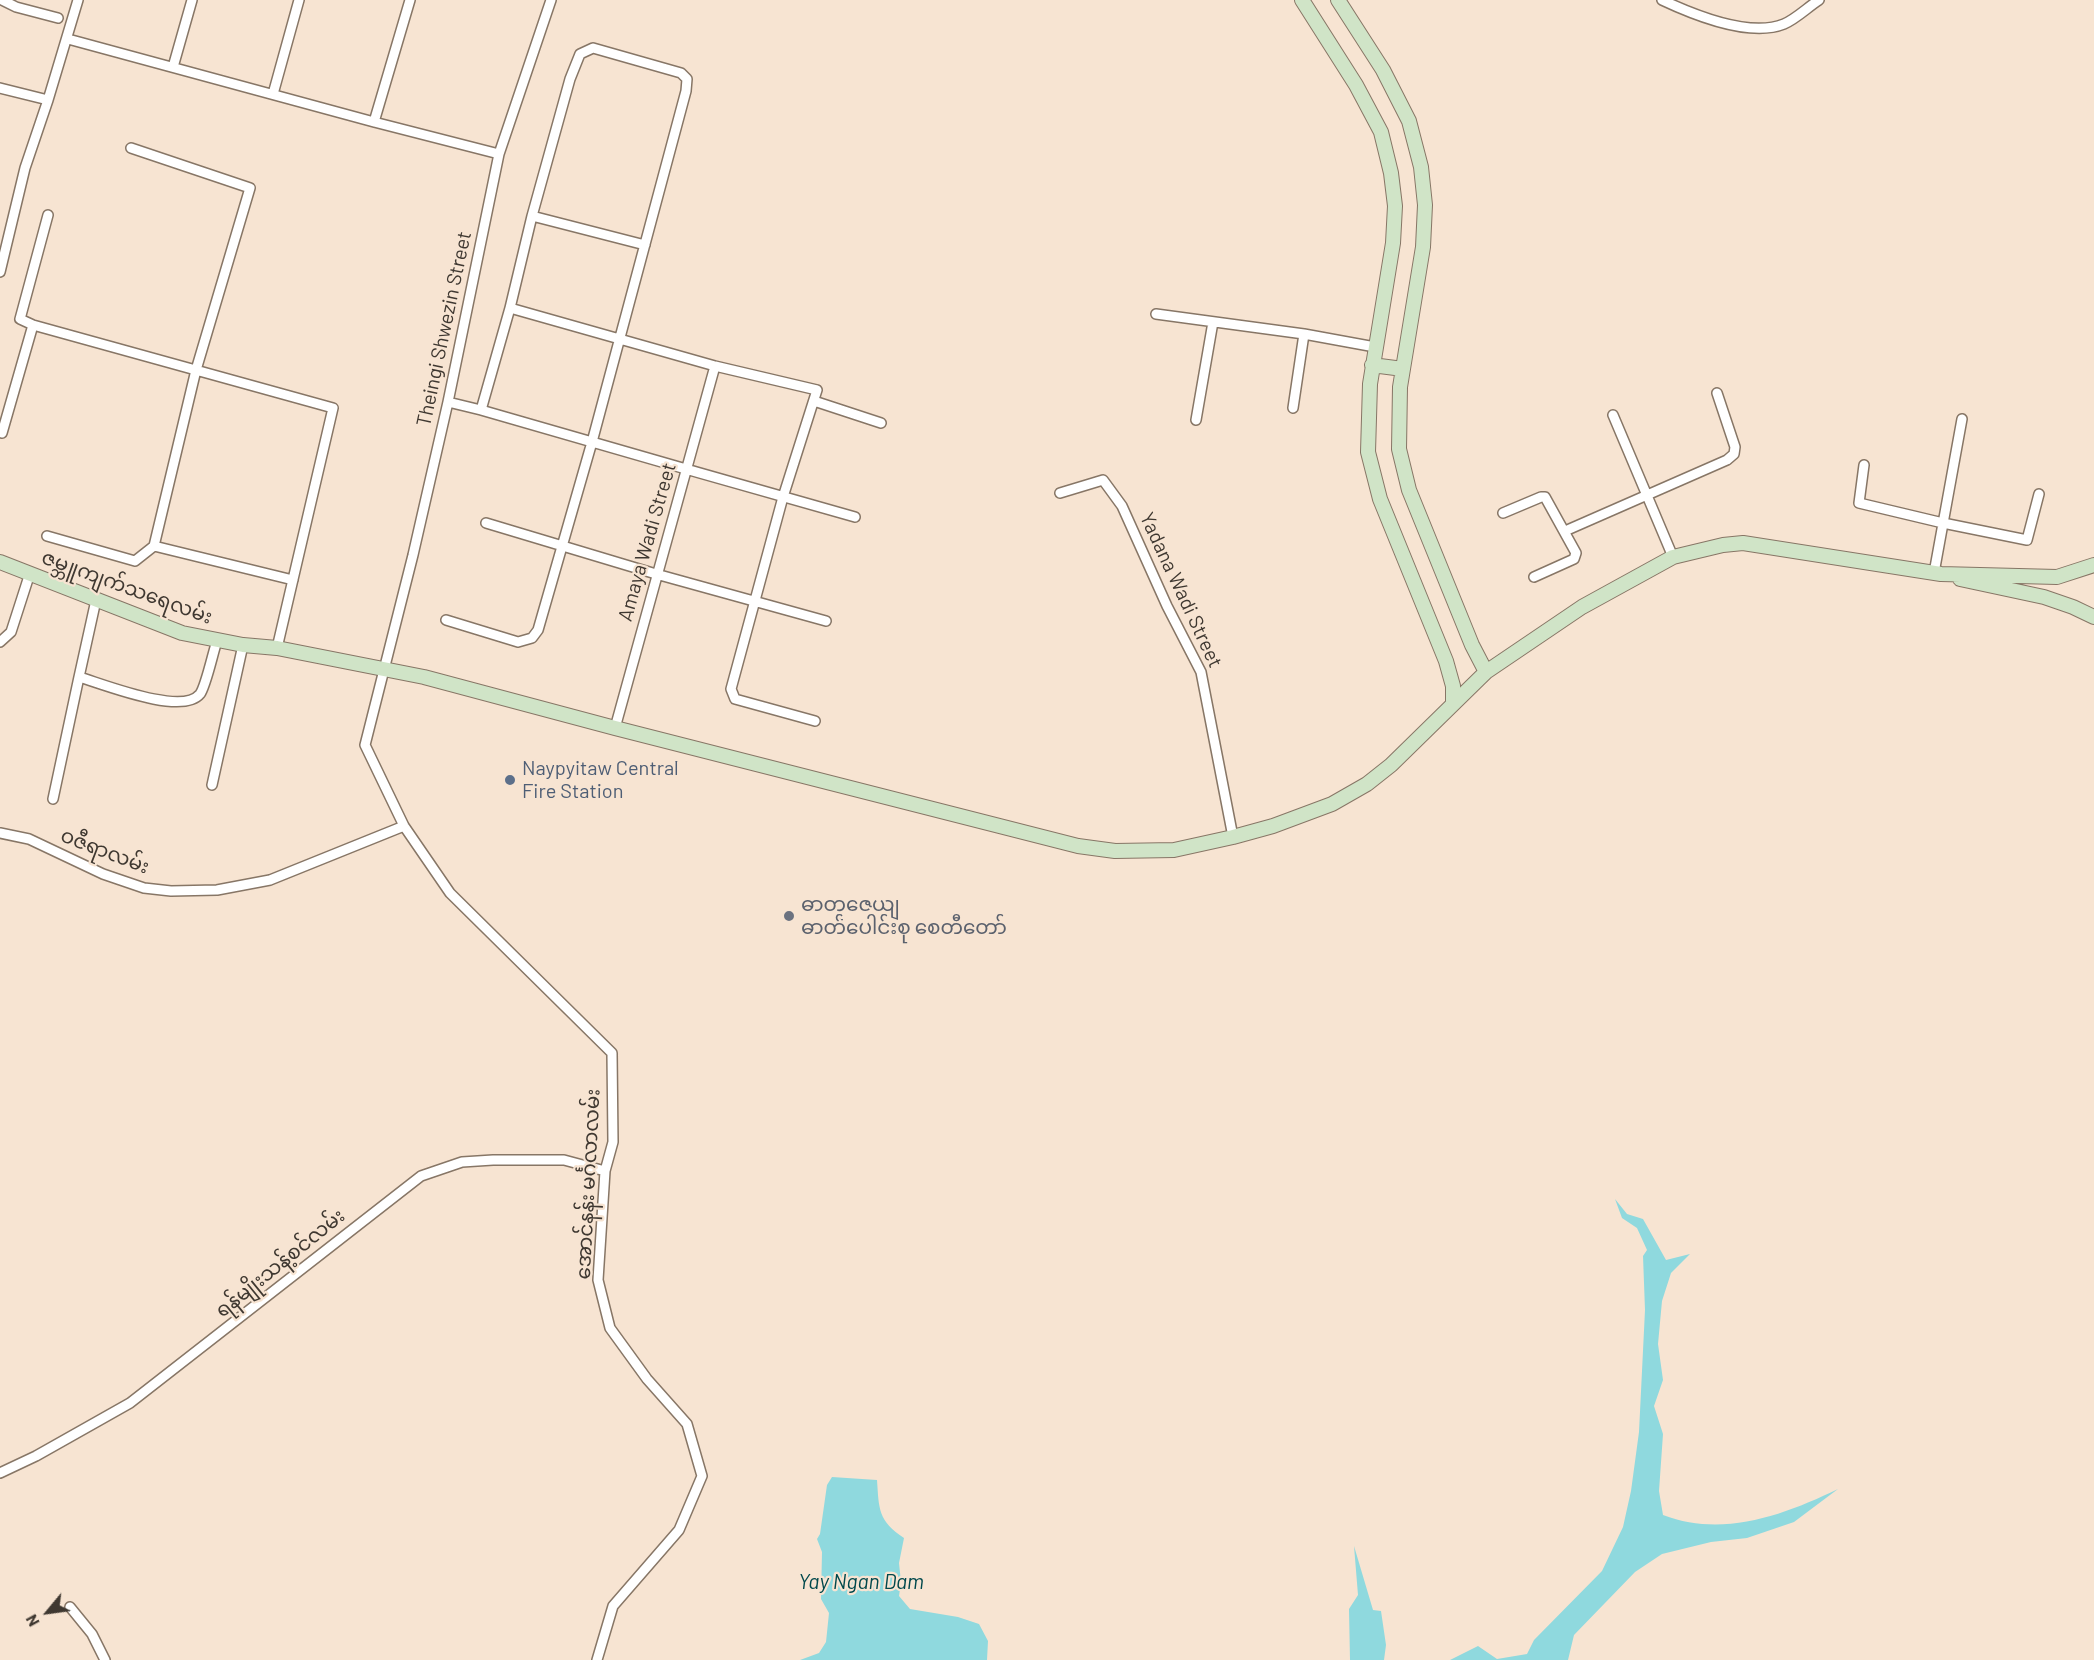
<!DOCTYPE html>
<html>
<head>
<meta charset="utf-8">
<style>
  body { margin:0 }
  #map { position:relative; width:2094px; height:1660px; overflow:hidden; background:#f7e4d2; font-family:Barlow,sans-serif }
  canvas { display:block }
  .north { position:absolute; left:18px; top:1582px; width:60px; height:60px; -webkit-text-stroke:4px #f7e4d2; paint-order:stroke; rotate:241deg; font-size:16px; font-weight:700; line-height:24px; text-align:center; color:#3f3831 }
  .north::after { content:''; display:block; margin:auto; width:21px; height:27px; background:#3f3831; clip-path:polygon(50% 0,100% 100%,50% 72%,0 100%) }
</style>
</head>
<body>
<div id="map">
<canvas width="2094" height="1660"></canvas>
<div class="north">N</div>
</div>
<script>
const c = document.querySelector('canvas').getContext('2d');
c.lineJoin = 'round';
function fill(path, color) { c.fillStyle = color; c.fill(path, 'evenodd'); }
function stroke(path, color, width, dash) { c.strokeStyle = color; c.lineWidth = width; c.lineCap = dash ? 'butt' : 'round'; c.setLineDash(dash || []); c.stroke(path); }
function label(font, color, halo, rows, align = 'center') {
  c.font = font + ' Barlow,"Noto Sans Myanmar",sans-serif'; c.lineWidth = 4.5; c.setLineDash([]); c.textBaseline = 'middle'; c.strokeStyle = halo; c.fillStyle = color; for (const [text, x, y, turn = 0] of rows) {
    c.save(); c.translate(x, y); c.rotate((+turn || 0) * Math.PI / 180); c.textAlign = isNaN(turn) ? turn : align; if (halo) c.strokeText(text, 0, 0); c.fillText(text, 0, 0); c.restore();
  }
}
const water = new Path2D(`
  M1615 1199 1627 1214 1643 1219 1666 1260 1690 1254 1671 1273 1662 1301 1658 1344 1663 1380 1654 1406 1663 1434 1659 1491 1663 1515C1723 1538 1784 1515 1838 1489L1794 1522 1747 1538 1711 1542 1662 1554 1635 1572 1574 1635 1568 1660H1450L1478 1646 1497 1659 1527 1654 1534 1640 1602 1571 1623 1527 1631 1491 1639 1432 1645 1310 1643 1256 1647 1250 1637 1228 1622 1218Z
  M832 1477 877 1480C879 1509 878 1521 904 1538L899 1563 901 1582 899 1596 910 1609 958 1617 979 1624 988 1641 987 1660H800L819 1653 826 1642 829 1613 821 1599 822 1552 817 1539 820 1534 827 1485Z
  M1354 1546 1373 1610 1381 1611 1386 1645 1384 1660H1350L1349 1609 1358 1595Z`);
const street = new Path2D(`
  M2 0 16 7 58 18
  M410 0 374 122 499 154
  M551 0 499 154 448 402 413 555 365 745 404 826 450 893 612 1053 613 1142 605 1171 598 1280 610 1328 647 1379 687 1424 702 1476 679 1530 613 1606 597 1660
  M1662 0C1694 15 1749 38 1784 24 1796 19 1808 7 1819 0
  M68 39 374 122
  M173 67 192 0
  M0 88 48 100
  M273 94 299 0
  M131 148 250 188 196 370 154 546
  M48 215 20 319 33 325 333 408 277 648
  M532 216 645 245
  M0 272 25 168 48 100 78 0
  M1156 314 1304 334 1375 347
  M814 401 881 423
  M448 402 481 410
  M1293 408 1304 334
  M1613 415 1673 557
  M1196 420 1213 322
  M2 433 33 325
  M1864 465 1859 503 1943 523 2027 540 2039 494
  M1060 493 1103 480 1122 506 1167 606 1201 672 1233 837
  M1503 513 1541 497H1545L1576 553 1574 559 1534 577
  M486 523 656 574 826 621
  M1565 531 1727 460 1734 454 1735 447 1717 393
  M47 536 135 561 154 546 293 580
  M1934 573 1962 419
  M446 620 518 642 532 638 538 630 592 442 686 91 687 79 681 73 593 48 580 54 570 79 532 216 510 308
  M0 642 11 632 30 573
  M79 677 96 600
  M815 721 735 699 731 689 783 497 817 390 715 366 510 308 481 410C606 446 730 482 855 517
  M615 728 715 366
  M212 785 243 645
  M53 799 79 677C103 684 182 716 200 694 206 686 213 652 217 641
  M0 833 29 839 103 874 144 888 171 891 217 890 270 880 404 826
  M0 1473 36 1456 130 1403 421 1176 462 1162 493 1160H564L605 1171
  M70 1607 92 1634 105 1660`);
const secondary = new Path2D(`
  M1302 0 1356 85 1381 132 1391 173 1395 206 1393 243 1370 384 1368 452 1380 499 1446 661 1453 686V703
  M1338 0 1383 70 1409 121 1421 167 1425 205 1423 247 1400 387 1399 449 1409 490 1472 645 1486 672
  M1372 365 1403 369
  M0 562 182 633 243 645 277 648 424 677 615 728 1078 846 1115 851 1174 850 1233 837 1273 826 1332 804 1367 784 1391 765 1486 672 1582 607 1673 557 1723 545 1743 543 1941 574 2057 577 2094 565
  M1960 579 2044 597 2073 607 2094 617`);
const markers = [
  [510,780,6,"#5c6f8a"],
  [789,916,6,"#6b7280"]
];
const streetNames = [
  ["Theingi Shwezin Street",444,329,-78],
  ["Amaya Wadi Street",647,542,-74],
  ["ဇမ္ဘူကျက်သရေလမ်း",127,587,20],
  ["Yadana Wadi Street",1181,590,65],
  ["ဝဇီရာလမ်း",105,851,21],
  ["အောင်နန်း မင်္ဂလာလမ်း",588,1184,-87],
  ["ရန်မျိုးသန့်စင်လမ်း",280,1263,-39]
];
const serviceNames = [
  ["Naypyitaw Central",522,768],
  ["Fire Station",522,791]
];
const worshipNames = [
  ["ဓာတုဇေယျ",801,904],
  ["ဓာတ်ပေါင်းစု စေတီတော်",801,927]
];
const waterNames = [
  ["Yay Ngan Dam",861,1582]
];
fill(water, '#8fd9de');
stroke(street, '#877666', 12);
stroke(secondary, '#877666', 16);
stroke(street, '#fff', 9);
stroke(secondary, '#d0e4c7', 14);
for (const [x, y, r, color] of markers) { const dot = new Path2D(); dot.arc(x, y, r, 0, 2 * Math.PI); c.fillStyle = color; c.fill(dot); stroke(dot, '#f7e4d2', 2); }
label('20px', '#3f3831', '#f7e4d2', streetNames);
label('20px', '#4e5e75', '#f7e4d2', serviceNames, 'left');
label('20px', '#5b616d', '#f7e4d2', worshipNames, 'left');
label('italic 21px', '#00484c', '#f7e4d2', waterNames);
</script>
</body>
</html>
